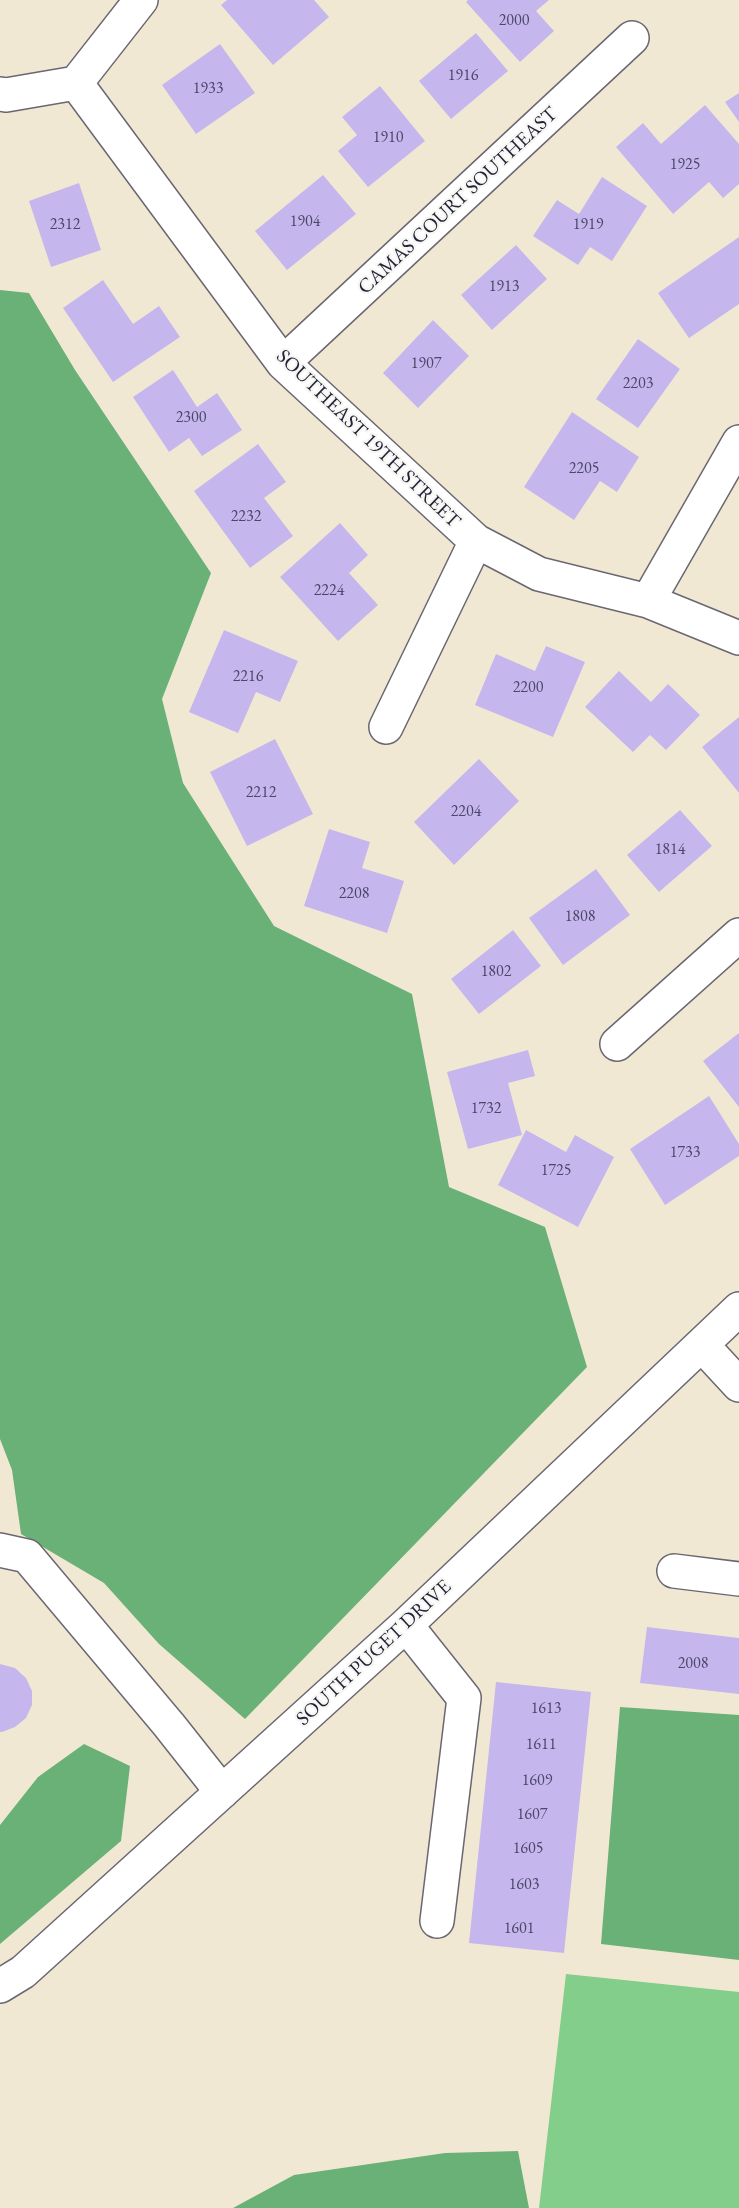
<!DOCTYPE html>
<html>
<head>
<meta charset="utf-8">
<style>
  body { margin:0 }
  canvas { display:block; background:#f1e8d4 }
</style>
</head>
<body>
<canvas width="739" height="2208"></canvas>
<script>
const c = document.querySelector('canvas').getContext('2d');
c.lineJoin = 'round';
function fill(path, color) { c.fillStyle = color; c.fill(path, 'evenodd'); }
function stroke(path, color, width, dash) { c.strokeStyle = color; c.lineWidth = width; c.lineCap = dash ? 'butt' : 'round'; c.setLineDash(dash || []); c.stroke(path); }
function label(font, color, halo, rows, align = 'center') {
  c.font = font + ' "EB Garamond",serif'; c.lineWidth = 4.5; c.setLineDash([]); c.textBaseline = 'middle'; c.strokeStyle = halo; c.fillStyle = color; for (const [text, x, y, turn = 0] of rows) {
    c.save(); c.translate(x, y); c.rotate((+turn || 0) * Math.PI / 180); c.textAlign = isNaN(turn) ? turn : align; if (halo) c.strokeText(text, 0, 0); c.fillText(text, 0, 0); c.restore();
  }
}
const green = new Path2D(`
  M566 1974 739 1992V2208H539Z`);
const forest = new Path2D(`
  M0 290 29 293 75 370 211 573 162 699 183 783 274 926 412 994 449 1187 545 1227 587 1367 245 1719 159 1644 104 1583 21 1534 12 1470 0 1439Z
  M620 1707 739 1715V1960L601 1944Z
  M84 1744 130 1766 121 1841 0 1944V1825L38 1777Z
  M518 2151 529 2208H233L294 2175 445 2153Z`);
const building = new Path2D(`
  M227 0H314L329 17 273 65 221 5Z
  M468 0H549L536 11 554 31 520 62 466 2Z
  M476 33 508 71 451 119 419 81Z
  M220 44 255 93 196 134 162 85Z
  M380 86 425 141 368 187 338 151 357 135 342 117Z
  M739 93V122L725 102Z
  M705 105 739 144V184L723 198 709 182 673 214 616 147 643 123 661 144Z
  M323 175 356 214 287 270 255 231Z
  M602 177 647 206 612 261 590 247 578 265 533 236 557 200 579 214Z
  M79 183 101 250 51 267 29 201Z
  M739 237V304L689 338 658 293Z
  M516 245 547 279 492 330 461 295Z
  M103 280 133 324 159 306 180 337 113 382 63 308Z
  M433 320 469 356 418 408 383 373Z
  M638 339 680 369 638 428 596 399Z
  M173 370 197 407 217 393 242 430 202 456 189 438 169 452 133 397Z
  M572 412 639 457 617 492 600 481 574 520 524 487Z
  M258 444 286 482 264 498 293 536 250 568 194 491Z
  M340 523 368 555 349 573 378 605 338 641 280 577Z
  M224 630 298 661 280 702 256 692 238 733 189 712Z
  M546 646 585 662 553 737 475 705 496 654 535 671Z
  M619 671 651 702 668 684 700 715 666 750 650 735 633 752 585 707Z
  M739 717V793L702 747Z
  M275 739 313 814 247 846 210 772Z
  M479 759 519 801 454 865 414 822Z
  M680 810 712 846 659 892 627 855Z
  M329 829 370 842 362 868 404 881 387 933 304 906Z
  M596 869 630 915 563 965 529 918Z
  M513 930 541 966 479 1014 451 979Z
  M739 1033V1107L703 1061Z
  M528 1050 535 1076 508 1083 522 1135 468 1149 447 1072Z
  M709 1096 739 1144V1156L665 1205 630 1149Z
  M526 1130 566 1152 575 1135 614 1157 578 1227 498 1185Z
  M647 1627 739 1638V1694L640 1683Z
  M0 1664 15 1668 26 1678 32 1691V1705L26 1718 15 1727 2 1732H0Z
  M496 1682 591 1692 564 1953 469 1943Z`);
const minor = new Path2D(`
  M76 83 141 0
  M0 94 6 95 76 83 283 363 476 541 539 574 648 601 739 638
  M283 363 632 38
  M648 601 739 442
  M386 727 476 541
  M617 1044 739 935
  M702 1345 739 1385
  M0 1550 27 1556 169 1725 222 1792
  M674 1571 739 1579
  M406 1625 464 1698 437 1921
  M0 1986 23 1972 406 1625 739 1309`);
const numberNames = [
  ["2000",514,21],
  ["1916",463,76],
  ["1933",208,89],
  ["1910",388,138],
  ["1925",685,165],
  ["1904",305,222],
  ["2312",65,225],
  ["1919",588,225],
  ["1913",504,287],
  ["1907",426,364],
  ["2203",638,384],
  ["2300",191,418],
  ["2205",584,469],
  ["2232",246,517],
  ["2224",329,591],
  ["2216",248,677],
  ["2200",528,688],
  ["2212",261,793],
  ["2204",466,812],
  ["1814",670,850],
  ["2208",354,894],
  ["1808",580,917],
  ["1802",496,972],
  ["1732",486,1109],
  ["1733",685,1153],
  ["1725",556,1171],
  ["2008",693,1664],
  ["1613",546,1709],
  ["1611",541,1745],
  ["1609",537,1781],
  ["1607",532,1815],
  ["1605",528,1849],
  ["1603",524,1885],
  ["1601",519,1929]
];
const streetNames = [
  ["CAMAS COURT SOUTHEAST",458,201,-43],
  ["SOUTHEAST 19TH STREET",368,439,44],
  ["SOUTH PUGET DRIVE",374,1653,-43]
];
fill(green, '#83ce8b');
fill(forest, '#6ab177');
fill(building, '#c5b7ed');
stroke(minor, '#6a6771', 36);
stroke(minor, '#fff', 33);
label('16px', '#4b4768', null, numberNames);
label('20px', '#22223b', '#f6f6f2', streetNames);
</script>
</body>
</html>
